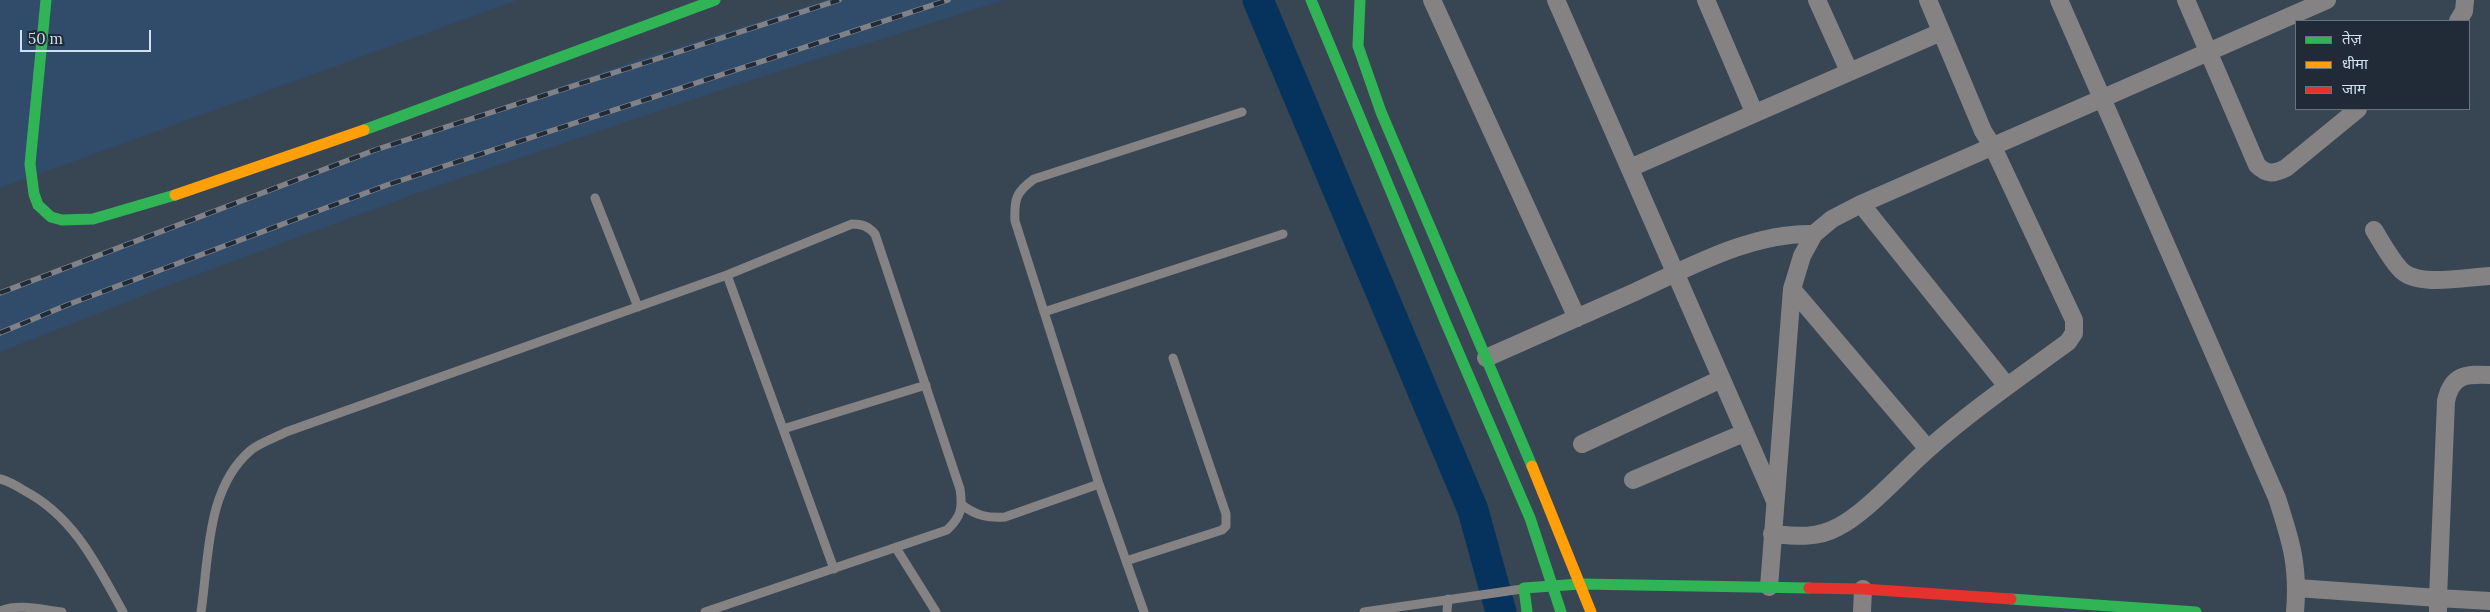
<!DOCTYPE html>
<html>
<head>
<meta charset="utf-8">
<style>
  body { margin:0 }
  #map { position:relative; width:2490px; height:612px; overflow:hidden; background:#384654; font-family:Lora,"Noto Sans Devanagari",serif }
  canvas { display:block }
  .legend { position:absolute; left:2295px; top:20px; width:175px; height:90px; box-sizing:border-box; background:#202b37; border:1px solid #677381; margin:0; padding:6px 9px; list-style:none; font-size:15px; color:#d1e0f1 }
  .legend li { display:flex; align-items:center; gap:10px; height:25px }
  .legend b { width:25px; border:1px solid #677381 }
  .scale { position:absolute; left:20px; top:30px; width:131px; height:22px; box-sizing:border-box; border:2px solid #d1e0f1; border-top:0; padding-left:6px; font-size:15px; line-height:18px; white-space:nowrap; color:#d1e0f1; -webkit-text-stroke:4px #202b37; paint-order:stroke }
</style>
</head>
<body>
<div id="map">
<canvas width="2490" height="612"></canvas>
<ul class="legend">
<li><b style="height:6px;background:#30b455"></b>तेज़</li>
<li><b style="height:6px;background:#ff9f0a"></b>धीमा</li>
<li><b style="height:6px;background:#e5322d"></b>जाम</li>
</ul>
<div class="scale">50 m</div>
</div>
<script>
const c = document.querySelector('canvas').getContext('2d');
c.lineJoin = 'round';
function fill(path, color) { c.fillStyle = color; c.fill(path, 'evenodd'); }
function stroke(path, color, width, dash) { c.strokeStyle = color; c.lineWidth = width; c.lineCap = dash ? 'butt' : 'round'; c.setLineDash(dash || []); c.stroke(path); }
const built = new Path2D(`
  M0 0H517L0 188Z
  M827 0H1004L717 91 420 192 169 285 0 352V293L148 233 385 147 643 58Z`);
const river = new Path2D(`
  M1258 0 1473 510 1501 612`);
const lane = new Path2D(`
  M595 198 638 307
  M727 275 834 569
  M1044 312 1283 234
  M783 429 926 385
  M0 479C9 481 17 486 25 491 74 517 97 565 123 612
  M962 505C977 516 987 518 1005 517L1099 484
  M896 548 936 612
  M1126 561 1222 530 1226 526V514L1173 358
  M0 611C19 603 42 610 62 612
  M201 612C209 558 206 488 251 450 261 442 275 438 286 432L727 275 852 224C862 224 868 226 875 234L960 489C963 508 961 517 947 530L705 612
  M1144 612 1099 484 1015 221C1014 199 1016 192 1034 179L1242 112
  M1364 612 1522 589
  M1447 612 1448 599`);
const street = new Path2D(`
  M1432 0 1577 318
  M1556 0 1775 501
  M1706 0 1754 112
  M1817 0 1849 71
  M2059 0 2277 498C2291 541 2299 566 2295 612
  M2186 0 2257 165C2267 175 2274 174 2286 168L2358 109
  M2458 21 2464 11 2465 0
  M1630 168 1941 32
  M1861 204 2007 386
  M2374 230C2382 243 2390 258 2400 269 2416 288 2466 277 2490 276
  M1792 289 1928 449
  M1486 358C1536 336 1586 314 1635 292 1690 267 1752 232 1814 234L1832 219 1861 204 2327 0
  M2490 375C2466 374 2452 374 2446 401L2438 598 2490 601
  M1582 444 1721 379
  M1633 480 1744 433
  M1772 534C1795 536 1816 539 1838 527 1866 513 1902 472 1927 450 1971 411 2020 377 2068 342L2074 333V320L1993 147 1983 131 1928 0
  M1769 587 1792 289 1802 256 1814 234
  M2297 588 2438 598V612
  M1862 612 1863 589`);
const fast = new Path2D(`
  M46 0 30 164 34 194 38 205 51 217 62 220 93 219 175 195
  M1360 0 1358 46 1381 112 1532 466
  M364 130 715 0
  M2011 599 2196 612
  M1527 612 1524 588 1580 584 1809 588`);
const slow = new Path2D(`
  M175 195 364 130
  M1532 466 1591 612`);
const jam = new Path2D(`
  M1809 588 1863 589 2011 599`);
const rail = new Path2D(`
  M0 293 375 150 839 0
  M0 333 67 305 387 185 948 0`);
const fastBridge = new Path2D(`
  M1311 0 1445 321 1530 518 1561 612`);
fill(built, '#304c6a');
stroke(river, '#05335d', 31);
stroke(lane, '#858284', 9);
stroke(street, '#858284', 18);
stroke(fast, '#30b455', 11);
stroke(slow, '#ff9f0a', 11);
stroke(jam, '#e5322d', 11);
stroke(rail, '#818287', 5.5);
stroke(rail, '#202b37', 4, [11]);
stroke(fastBridge, '#30b455', 11);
</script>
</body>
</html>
